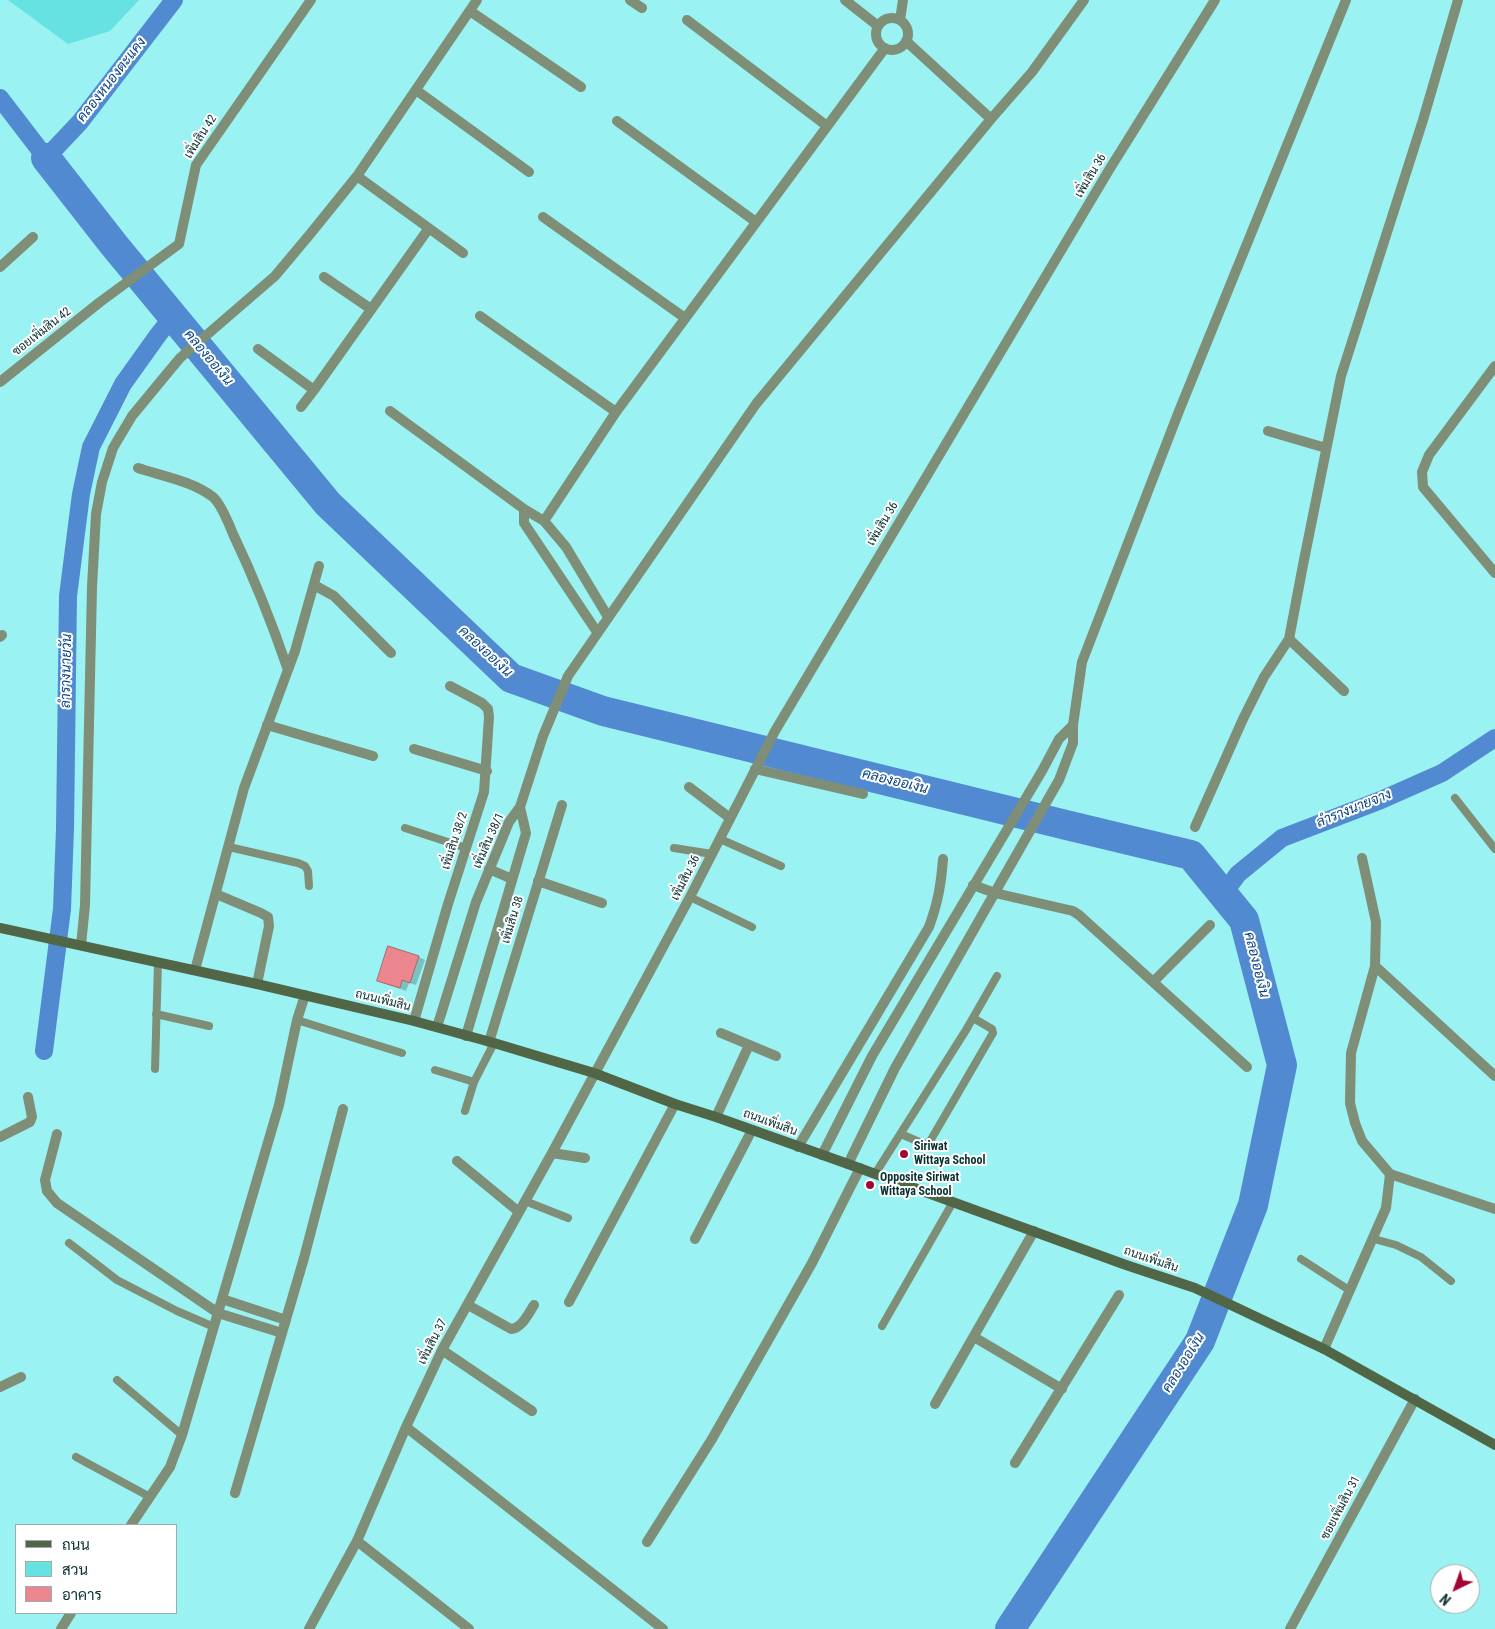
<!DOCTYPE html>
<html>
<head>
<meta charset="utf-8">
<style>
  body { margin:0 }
  #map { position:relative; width:1495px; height:1629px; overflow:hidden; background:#9bf2f2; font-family:"Roboto Condensed",Sarabun,sans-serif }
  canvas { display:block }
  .legend { position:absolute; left:15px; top:1524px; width:162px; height:90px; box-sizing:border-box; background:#fff; border:1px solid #9dacad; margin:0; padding:6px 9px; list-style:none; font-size:15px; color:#093031 }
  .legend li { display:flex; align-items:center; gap:10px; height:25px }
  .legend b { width:25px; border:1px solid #9dacad }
  .north { position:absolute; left:1430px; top:1564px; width:50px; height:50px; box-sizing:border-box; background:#fff; border:1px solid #9dacad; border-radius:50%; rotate:222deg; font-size:14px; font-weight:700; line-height:20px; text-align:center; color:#093031 }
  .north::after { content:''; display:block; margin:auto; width:18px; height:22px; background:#a30634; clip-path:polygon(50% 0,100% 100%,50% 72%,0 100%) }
</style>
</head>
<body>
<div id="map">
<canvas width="1495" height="1629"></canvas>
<ul class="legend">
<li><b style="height:6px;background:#506646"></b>ถนน</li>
<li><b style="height:14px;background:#66e2e2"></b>สวน</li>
<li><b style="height:14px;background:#ec868e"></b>อาคาร</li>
</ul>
<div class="north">N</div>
</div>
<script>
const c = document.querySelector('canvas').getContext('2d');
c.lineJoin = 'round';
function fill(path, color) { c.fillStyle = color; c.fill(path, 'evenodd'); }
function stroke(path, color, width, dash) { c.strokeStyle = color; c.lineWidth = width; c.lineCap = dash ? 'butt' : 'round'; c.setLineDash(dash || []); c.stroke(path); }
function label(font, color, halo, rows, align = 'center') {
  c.font = font + ' "Roboto Condensed",Sarabun,sans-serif'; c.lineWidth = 4; c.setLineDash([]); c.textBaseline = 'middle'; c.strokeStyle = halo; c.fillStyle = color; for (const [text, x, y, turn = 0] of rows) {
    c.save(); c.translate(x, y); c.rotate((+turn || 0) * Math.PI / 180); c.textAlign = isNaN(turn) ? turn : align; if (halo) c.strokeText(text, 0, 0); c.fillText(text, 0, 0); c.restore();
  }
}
const green = new Path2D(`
  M8 0H139L110 31 68 44Z`);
const shadow = new Path2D(`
  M419 957 425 960 416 985 409 983 406 991 379 981Z`);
const canal = new Path2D(`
  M0 98 46 158 80 122 174 0
  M1223 894 1238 874 1282 838 1381 800 1442 773 1495 738
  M44 1051 62 909 65 829 68 596 81 494 91 447 123 384 158 335 173 316`);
const river = new Path2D(`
  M46 158 114 245 328 504 511 678 603 711 1062 824 1191 855 1244 920 1282 1065 1253 1205 1200 1341 1010 1629`);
const building = new Path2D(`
  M388 946 419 956 410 983 402 980 400 988 377 981Z`);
const lane = new Path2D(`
  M1455 798 1495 849
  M405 828 466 848
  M720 839 781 866
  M229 847 298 863 305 866 308 871 309 886
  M674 848 712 854
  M690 897 752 927
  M156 1014 209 1026
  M297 1020 402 1053
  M155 1069 158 962
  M435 1070 474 1082
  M465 1111 474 1082 494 1043
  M901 1134 924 1144 929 1143 993 1033 992 1029 973 1018
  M875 1174 966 1030 997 976
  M525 1201 568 1218
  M1374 1239 1396 1245 1421 1257 1451 1281
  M69 1243 117 1280 177 1311 214 1327
  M1301 1259 1349 1290
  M882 1326 953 1202
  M117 1380 182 1435
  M76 1457 150 1497`);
const street = new Path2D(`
  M630 0 642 8
  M845 0 878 26
  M470 11 581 87
  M876 34a16 16 0 1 1 32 0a16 16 0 1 1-32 0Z
  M687 20 827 126
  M900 20 903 0
  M906 41 991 119
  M416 90 529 172
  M617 121 756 222
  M357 176 477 0
  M543 217 685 318
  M0 267 33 237
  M324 277 371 309
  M480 316 616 412
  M258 349 314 390
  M1495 366 1429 455 1422 472 1423 487 1495 573
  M0 382 100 302 179 244 196 165 311 0
  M301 407 314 390 429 228
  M390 411 524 509 544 521 566 547 608 617
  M1268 431 1326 448
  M138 468C162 476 192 481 213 497 221 504 229 524 233 534 254 578 272 623 288 670
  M524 509V523L597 632
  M544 521 616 412 885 48
  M314 585 334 596 391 653
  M0 637 2 635
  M1289 639 1344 691
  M267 725 373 756
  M414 749 487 771
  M755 769 863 794
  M689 787 730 818
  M1195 827 1243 719 1264 677 1289 639 1303 565 1341 376 1423 120 1458 0
  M489 869 512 879
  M538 881 602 903
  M973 885 995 893 1073 911 1079 915 1247 1067
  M216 894 261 913 268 917 269 926 257 984
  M81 945 85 905 92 587 96 514 102 482 113 448 132 416 165 376 180 358 275 276 311 233 357 176 463 253
  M1375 966 1495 1076
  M195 970 244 788 295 651 319 566
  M1153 982 1210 925
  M414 1021 448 904 484 792 489 717 488 709 482 703 450 686
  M437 1027 476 902 509 822 520 807 543 736 568 676 756 404 991 119 1032 72 1084 0
  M721 1033 776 1056
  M466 1036 526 833 520 807
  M489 1042 562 805
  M716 1117 749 1045
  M57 1134 45 1180 47 1191 57 1203 218 1313 282 1333
  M0 1137 30 1122 32 1117 28 1097
  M798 1147 929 927C938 902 941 885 943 859
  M552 1153 585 1158
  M822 1155 872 1056 1042 771 1059 739 1073 725
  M457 1161 519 1212
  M848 1164 895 1068 1059 780 1073 743V725L1082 662 1179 411 1346 0
  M1390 1174 1495 1209
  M695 1239 752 1130
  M222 1299 286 1320
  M569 1302 675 1104
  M468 1305 511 1329C522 1328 528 1314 534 1305
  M974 1337 1062 1389
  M1324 1349 1386 1208 1390 1174 1362 1141 1355 1123 1350 1103 1351 1053 1375 966 1376 922 1362 858
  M442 1350 532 1411
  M0 1387 21 1377
  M935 1404 1034 1231
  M406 1427 663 1629
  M1015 1463 1119 1295
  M235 1493 304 1258 343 1109
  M131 1525 170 1467 182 1435 279 1105 297 1020 305 995
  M357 1541 469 1629
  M647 1542 712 1439 812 1263 860 1168
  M61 1629 71 1613
  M309 1629 357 1541 406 1427 442 1350 552 1153 690 897 775 731 1109 170 1215 0
  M1290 1629 1415 1399`);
const secondary = new Path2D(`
  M0 928 257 984 414 1021 494 1043 594 1073 675 1104 716 1117 848 1164 1126 1265 1195 1288 1324 1349 1495 1445`);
const markers = [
  [904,1154,5,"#a30634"],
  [870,1185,5,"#a30634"]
];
const streetNames = [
  ["เพิ่มสิน 42",201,137,-57],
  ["เพิ่มสิน 36",1091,176,-59],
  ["ซอยเพิ่มสิน 42",42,332,-38],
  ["เพิ่มสิน 36",883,524,-59],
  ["เพิ่มสิน 38/2",455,841,-72],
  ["เพิ่มสิน 38/1",489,841,-66],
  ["เพิ่มสิน 36",686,878,-63],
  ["เพิ่มสิน 38",513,920,-73],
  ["ถนนเพิ่มสิน",383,1001,14],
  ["ถนนเพิ่มสิน",770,1123,20],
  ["ถนนเพิ่มสิน",1151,1260,19],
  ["เพิ่มสิน 37",433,1342,-63],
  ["ซอยเพิ่มสิน 31",1341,1508,-62]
];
const poiNames = [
  ["Siriwat",914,1147],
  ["Wittaya School",914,1161],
  ["Opposite Siriwat",880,1178],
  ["Wittaya School",880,1192]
];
const waterNames = [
  ["คลองหนองตะแคง",112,80,-52],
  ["คลองออเงิน",208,358,50],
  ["คลองออเงิน",485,652,43],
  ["ลำรางนายวัน",67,671,-89],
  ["คลองออเงิน",895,782,14],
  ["ลำรางนายจาง",1354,809,-22],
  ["คลองออเงิน",1256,965,76],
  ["คลองออเงิน",1184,1363,-58]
];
fill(green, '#66e2e2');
fill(shadow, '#0003');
stroke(canal, '#528ad2', 18);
stroke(river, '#528ad2', 30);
fill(building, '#ec868e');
stroke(building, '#a7666a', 1);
stroke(lane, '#7e8e77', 8);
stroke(street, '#7e8e77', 10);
stroke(secondary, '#506646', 10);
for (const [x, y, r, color] of markers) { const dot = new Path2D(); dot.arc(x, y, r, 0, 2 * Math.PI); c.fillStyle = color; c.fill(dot); stroke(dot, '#fff', 2); }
label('12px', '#093031', '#fff', streetNames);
label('bold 12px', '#093031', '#fff', poiNames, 'left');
label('italic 14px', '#084385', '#fff', waterNames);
</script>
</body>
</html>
